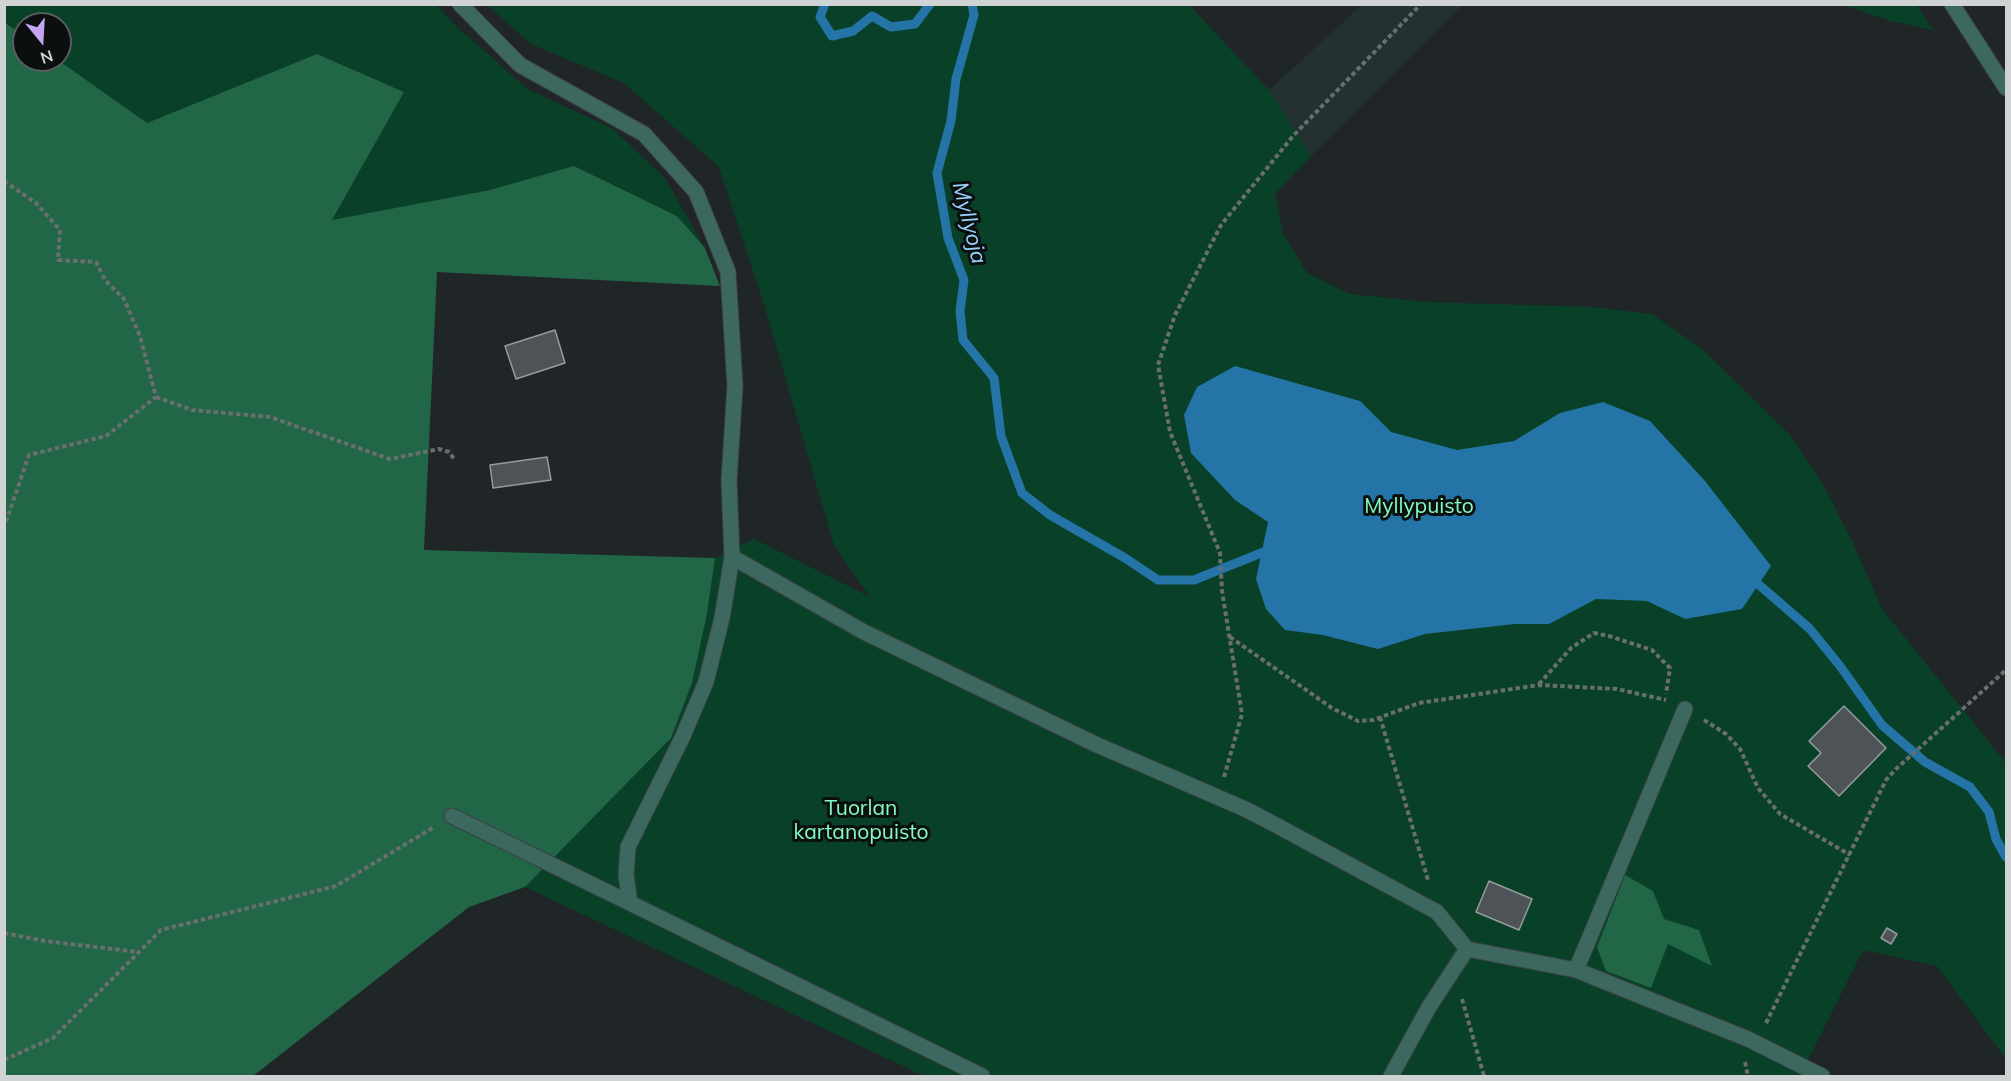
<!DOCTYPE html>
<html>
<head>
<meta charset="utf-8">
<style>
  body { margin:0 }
  #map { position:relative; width:2011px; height:1081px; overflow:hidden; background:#202627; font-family:Mulish,sans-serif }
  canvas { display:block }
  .frame { position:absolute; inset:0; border:6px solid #cfd3d3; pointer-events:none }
  .north { position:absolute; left:12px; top:12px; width:60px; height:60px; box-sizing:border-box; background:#0c0f0f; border:2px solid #5a5d5d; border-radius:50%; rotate:162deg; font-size:16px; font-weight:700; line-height:24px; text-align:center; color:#cfd3d3 }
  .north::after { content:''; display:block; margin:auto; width:21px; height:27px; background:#c5a6f0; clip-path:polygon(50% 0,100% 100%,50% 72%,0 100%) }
</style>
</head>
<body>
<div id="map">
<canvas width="2011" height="1081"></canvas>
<div class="frame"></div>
<div class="north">N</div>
</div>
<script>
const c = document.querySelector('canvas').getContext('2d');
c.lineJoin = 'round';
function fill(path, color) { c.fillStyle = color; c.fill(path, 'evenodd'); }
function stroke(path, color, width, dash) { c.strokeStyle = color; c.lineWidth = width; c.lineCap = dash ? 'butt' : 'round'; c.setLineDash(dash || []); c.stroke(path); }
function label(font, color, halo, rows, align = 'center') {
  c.font = font + ' Mulish,sans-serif'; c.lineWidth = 6; c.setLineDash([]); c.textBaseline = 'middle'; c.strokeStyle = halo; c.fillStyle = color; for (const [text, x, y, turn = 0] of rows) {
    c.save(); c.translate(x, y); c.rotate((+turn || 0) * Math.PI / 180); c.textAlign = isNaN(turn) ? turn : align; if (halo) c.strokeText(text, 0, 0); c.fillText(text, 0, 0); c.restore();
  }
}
const built = new Path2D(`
  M1362 5H1463L1311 156 1269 90Z`);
const green = new Path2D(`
  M5 4 436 5 458 28 529 90 612 128 665 178 705 248 677 216 574 166 490 190 332 221 404 92 317 54 147 123 58 60H60V24H24V36L5 22Z
  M487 5H1189L1269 90 1311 156 1275 194 1283 233 1307 273 1350 294 1427 302 1592 307 1652 314 1702 349 1789 434 1822 482 1853 543 1882 609 2006 763V1059L1937 966 1863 950 1804 1068 1822 1076H924L525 887 671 738 692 683 707 614 715 558 754 539 870 597 834 545 763 301 719 167 624 83 531 44Z
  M1843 5H1917L1933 30 1891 21Z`);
const forest = new Path2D(`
  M4 22 24 36V60H58L147 123 317 54 404 92 332 220 490 190 574 166 677 216 705 248 720 286 437 272 424 550 715 558 707 614 692 683 671 738 525 887 469 907 253 1076H5Z
  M1625 875 1653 891 1664 919 1699 930 1712 966 1668 944 1651 988 1606 971 1597 947Z`);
const water = new Path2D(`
  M1235 366 1360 401 1391 432 1457 450 1514 441 1560 413 1603 402 1650 421 1705 481 1771 566 1742 609 1685 619 1647 601 1596 599 1549 624H1515L1425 634 1378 649 1323 635 1285 630 1266 609 1256 579 1268 522 1235 500 1191 453 1184 415 1197 387Z`);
const stream = new Path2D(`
  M825 4 820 17 832 36 853 31 872 16 891 27 915 24 930 4
  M972 4 974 15 956 79 951 121 937 173 948 238 964 280 960 311 963 340 994 378 1001 436 1022 493 1050 515 1125 558 1158 580H1194L1271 549
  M1750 577 1810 629 1840 666 1882 725 1925 762 1970 787 1989 812 1996 839 2006 857`);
const building = new Path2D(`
  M555 330 565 363 516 379 505 346Z
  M547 457 551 480 493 488 490 465Z
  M1844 706 1886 748 1839 796 1808 766 1821 753 1809 741Z
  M1489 881 1532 899 1519 930 1476 912Z
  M1887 928 1897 934 1891 944 1881 938Z`);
const path = new Path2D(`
  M4 181 36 203 60 230 58 260 96 262 105 280 124 299 140 336 156 397 106 436 29 455 7 519 4 522
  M156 397 192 410 270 417 390 459 439 449 449 452 454 459
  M1230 637 1332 708 1358 721 1373 720 1419 703 1539 685 1617 689 1666 700
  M1539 684 1571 648 1594 633 1609 636 1652 650 1670 668 1666 694
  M1380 717 1428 880
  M1704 720 1726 734 1740 749 1758 788 1780 814 1850 855
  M1224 777 1242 714 1222 591 1220 553 1170 432 1158 365 1175 315 1221 225 1293 136 1421 4
  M4 933 45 941 138 952
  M1462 999 1484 1076
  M1766 1023 1886 780 1896 769 2006 670
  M4 1060 53 1038 161 930 336 886 434 827
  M1745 1062 1748 1076`);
const service = new Path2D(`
  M1576 970 1685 709`);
const minor = new Path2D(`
  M460 4 520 65 644 134 696 192 728 272 735 386 729 480 732 557 864 632 1095 744 1245 809 1272 823 1437 912 1467 949
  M1952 4 2006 88
  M452 816 630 903 626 875 628 847 683 736 706 682 722 618 732 557
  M630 903 982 1076
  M1391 1076 1429 1007 1467 949 1576 970 1748 1039 1822 1076`);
const parkNames = [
  ["Myllypuisto",1419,507],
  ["Tuorlan",861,809],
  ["kartanopuisto",861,833]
];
const waterNames = [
  ["Myllyoja",969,223,76]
];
fill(built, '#233132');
fill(green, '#094028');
fill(forest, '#216747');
fill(water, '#2474a7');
stroke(stream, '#2474a7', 9);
fill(building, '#4d5356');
stroke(building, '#949c9e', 1.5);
stroke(service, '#3c4243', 17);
stroke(minor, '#3c4243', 17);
stroke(path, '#696e6f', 4, [4.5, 3]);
stroke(service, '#3d685f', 15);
stroke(minor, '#3d685f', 15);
label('21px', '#82fbbd', '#0c0f0f', parkNames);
label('italic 22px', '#9ad2fd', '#0c0f0f', waterNames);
</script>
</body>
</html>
